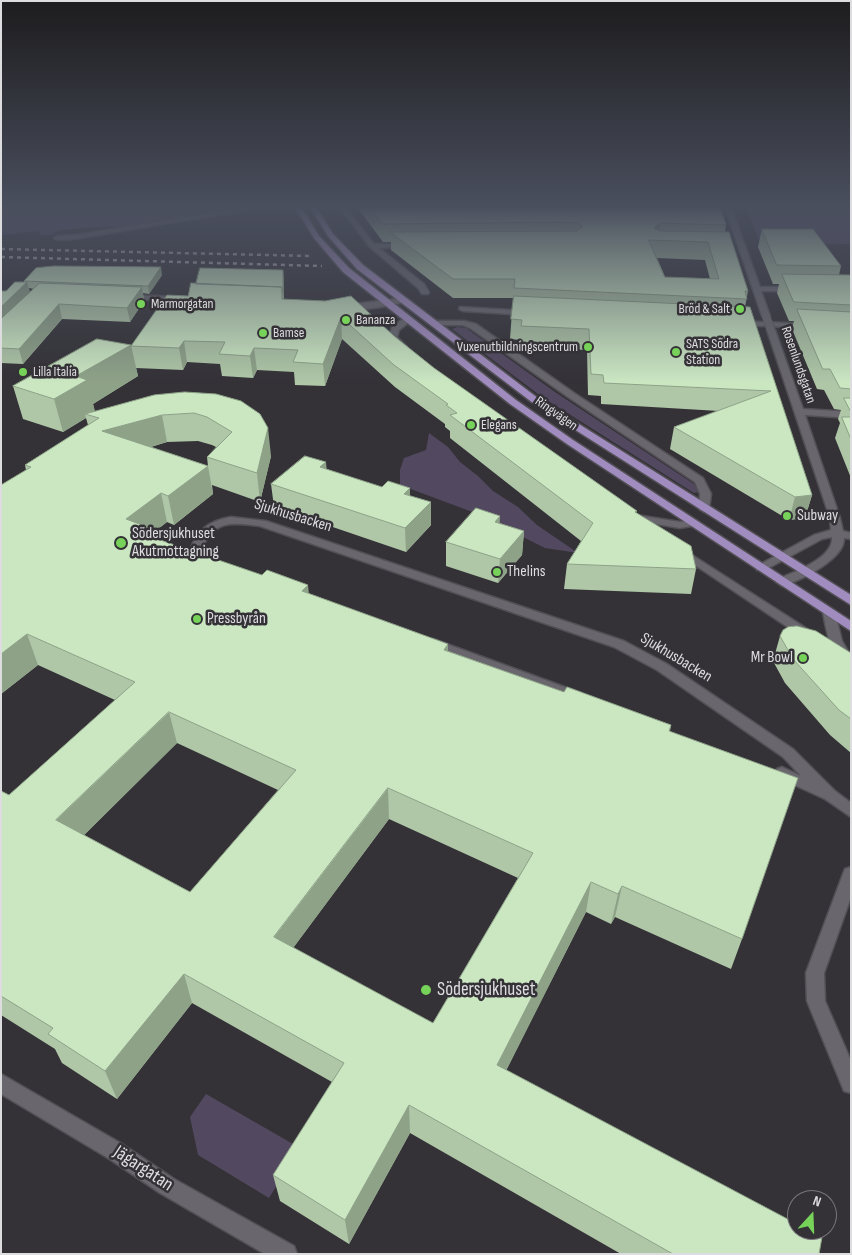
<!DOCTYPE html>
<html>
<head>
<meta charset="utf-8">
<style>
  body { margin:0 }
  #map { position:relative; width:852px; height:1255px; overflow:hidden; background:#343237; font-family:"Sofia Sans Condensed",sans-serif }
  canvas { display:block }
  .frame { position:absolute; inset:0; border:2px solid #dddcdf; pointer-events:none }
  .north { position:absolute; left:787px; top:1190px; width:50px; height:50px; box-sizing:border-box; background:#343237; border:1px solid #78767a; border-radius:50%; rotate:20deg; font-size:14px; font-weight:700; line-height:20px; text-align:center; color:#dddcdf }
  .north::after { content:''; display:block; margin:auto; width:18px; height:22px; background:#77d259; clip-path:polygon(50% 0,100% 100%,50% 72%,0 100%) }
</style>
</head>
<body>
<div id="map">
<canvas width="852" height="1255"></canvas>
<div class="frame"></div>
<div class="north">N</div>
</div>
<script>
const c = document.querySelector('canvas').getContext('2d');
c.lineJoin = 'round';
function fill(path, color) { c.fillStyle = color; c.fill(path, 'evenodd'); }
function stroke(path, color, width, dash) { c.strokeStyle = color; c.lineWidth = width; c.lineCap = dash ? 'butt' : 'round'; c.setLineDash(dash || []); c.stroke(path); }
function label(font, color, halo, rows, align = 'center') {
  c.font = font + ' "Sofia Sans Condensed",sans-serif'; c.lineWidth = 5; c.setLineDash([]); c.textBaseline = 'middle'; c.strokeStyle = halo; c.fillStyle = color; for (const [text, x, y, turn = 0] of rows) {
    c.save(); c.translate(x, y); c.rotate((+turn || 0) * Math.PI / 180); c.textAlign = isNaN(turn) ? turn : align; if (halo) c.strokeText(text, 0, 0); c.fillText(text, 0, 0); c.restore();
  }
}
const green = new Path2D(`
  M1 207H236L115 229 114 226 60 230 50 235H40V231L1 235Z
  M746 207H851V244L760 243Z
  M458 327 466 328 555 392 694 484 699 492 694 493 542 397 452 329Z
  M429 433 448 447 460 462 478 476 493 491 518 507 537 525 578 553 545 548 475 513 400 485V470L404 458 426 450Z
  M206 1094 300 1148 269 1198 198 1155 190 1117Z`);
const minor = new Path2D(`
  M249 207H265L75 239 57 240 54 238 57 236 75 235Z
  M339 207H345L374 244H409L411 245 407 247 379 248 424 284 429 292 428 294H422L418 288 370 247Z
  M725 207H731L760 287H794L798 289 794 291H761L770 316 769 318 762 316Z
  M125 295 181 297 185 299 181 301 128 299H125Z
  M402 298 406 300 405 302C392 305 352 314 342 307L346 305Z
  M460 307 527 311 531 313 527 315 463 311 459 309Z
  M406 317 413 319 399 330 397 337 407 347 403 350 389 338 392 327Z
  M430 321H464L476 324 574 393 703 478 711 494 709 509 704 512 699 509 700 494 695 482 568 397 470 328 463 325H433L429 323Z
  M737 321 810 324 814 326 810 328 740 325 736 323Z
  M768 328 775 330 803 409 851 412V418L805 415 840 518 843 531 851 533V539L844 538C845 559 800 581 782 586L776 582 778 579C794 572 834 558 832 537L822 539 765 570H757L755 567 814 535 831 530 830 518 767 330Z
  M636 515 680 522 693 520 699 523 697 525 680 528 632 520 631 518Z
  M231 517 266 521 624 641 667 664 793 749 835 791 851 803V817L825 799 777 777 775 773 777 769 782 767 801 776 783 757 657 670 614 647 260 526C233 522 213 520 202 549L221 564 215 568 211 566 190 550C198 529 209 521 231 517Z
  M681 548 812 632 814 635 812 638H804L677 553 675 551Z
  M829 609 835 613 842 641 851 656V667C830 661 827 631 823 613Z
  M433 639 581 693 583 696 581 699H571L429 646 427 643Z
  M851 867V897L824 973 825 1001 851 1061V1093L844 1091 807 1001 806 973 843 874 845 869Z
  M1 1074 122 1144 174 1179 294 1246 297 1254H265L160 1193 108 1158 1 1094Z`);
const major = new Path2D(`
  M295 207H301L319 236 349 268 516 400 573 440 851 621V631L567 444 510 404 343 272 314 238Z
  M310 207H316L333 234 363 265 539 399 851 595V605L533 403 357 269 328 236Z`);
const rail = new Path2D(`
  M1 249 312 256
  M1 257 322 266`);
const minorBridge = new Path2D(`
  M766 316 771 330`);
const wall = new Path2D(`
  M357 207H720L726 225 725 232 748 291 745 307 812 495 805 518 789 520 670 449 674 427 719 411 601 404V396L588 395 587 350 520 347V340L510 339 513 298H453L391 250V242H383ZM657 258 705 260 710 279 665 277Z
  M762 229 841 266 839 275H851V478L835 438 840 423 838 419 841 410 834 409 824 390 817 389 792 329 794 321H789L777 293 779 284H773L758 247Z
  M162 275 149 294 143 293 144 301 130 322 62 319 23 364 1 363V291H6L24 282V281ZM29 288 34 289 30 293Z
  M284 278V300L325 301 394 336 434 368 637 513 696 569 691 594 564 589 567 564 581 541 450 438V431L445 427V424L395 387 342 339 325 386 295 385 294 372 257 370 253 378 222 376 220 364 187 362 183 370 136 368 138 376 93 404 95 412 185 392 271 456 260 502 212 485 213 494 174 525 167 522 149 536 308 593 448 651 564 692 671 725 670 731 742 939 731 969 615 917 611 924 586 912 506 1070 819 1254H621L410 1133 349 1244 280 1201 273 1175 332 1082 192 1003 117 1099 62 1063 55 1049 1 1015V791L9 795 115 700 38 665 1 694V485L26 470 25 465 88 425 86 418 63 432 23 419 13 386 131 346 188 296 196 284ZM198 441 212 445 216 447 207 457 208 466 151 447 167 442ZM177 743 278 790 190 892 84 835ZM389 819 518 878 433 1023 293 948Z
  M326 470 410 496 431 525 406 552 274 507 271 484Z
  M499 523 524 531 522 555 498 583 446 566V542Z
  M780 636 851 653V753L830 735 785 683 773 661Z`);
const shadedWall = new Path2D(`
  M660 223 657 240 654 228Z
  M161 267 162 275 149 294 148 286Z
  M283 270 284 278V300L283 292Z
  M27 282 31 297 1 326V307Z
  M142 287 144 301 130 322 127 308Z
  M59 304 62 319 23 364 19 349Z
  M341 317 342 339 325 386 323 364Z
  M184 341 187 362 183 370 179 348Z
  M131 345 138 376 93 404 95 412 85 414 86 418 63 432 54 399 76 376Z
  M254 348 257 370 253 378 250 356Z
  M162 415 167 442 108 459 102 431Z
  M268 428 271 456 260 502 257 473Z
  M326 462 328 485 320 467Z
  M208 466 213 494 174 525 168 496Z
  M410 488V511L404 494Z
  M161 493 167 522 145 539 149 554 126 519Z
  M812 495 805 518 789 520 795 497Z
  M431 502V525L406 552 405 528Z
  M500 516 499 539 495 522Z
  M524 531 522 555 498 583 500 559Z
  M308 585 311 615 302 591Z
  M27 634 38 665 1 694V654Z
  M448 644V675L444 650Z
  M169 712 177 743 68 851 56 820Z
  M388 788 389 819 279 967 274 937Z
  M591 882 586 912 495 1093 497 1065Z
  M622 886 615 917 611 924 618 894Z
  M184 974 192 1003 117 1099 105 1071Z
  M409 1105 410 1133 349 1244 345 1220Z`);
const building = new Path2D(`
  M370 207H720L726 225 660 223 654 228 660 231 729 232 748 291H745L747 299 514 288 515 279H453L390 232 577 231 583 226 577 223 561 222 383 224ZM649 240 708 242 719 279 665 277Z
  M762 229H813L841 266 777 265Z
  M54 266 161 267 148 286 24 281 36 268Z
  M200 268 283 270V292H282V287L196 284Z
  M782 274 851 275V305L794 302Z
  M15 282H27L1 307V291H6Z
  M40 283 142 287 127 308 59 304 19 349 1 348V319Z
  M191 283 282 287V299L325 301 351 296 394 336 434 368 637 511 635 512 691 546 696 569 567 564 593 523 450 415 457 413 446 405 448 404 394 365 341 317 323 364 293 362 298 350 254 348 250 356 219 354 225 342 184 341 179 348 131 346 167 295 188 296Z
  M514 296 750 307 812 495 795 497 674 427 771 391 604 383 603 375 591 374 589 329 521 326 522 320 511 319Z
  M797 309 851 312V389L840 388 830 369H823Z
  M97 339 131 345 76 376 87 380 54 399 13 386Z
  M185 392 216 394 241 401 260 414 268 428 257 473 207 457 232 432 207 417 194 413 162 415 102 431 208 466 168 496 161 493 126 519 142 525 134 531 262 575 267 570 308 585 302 591 448 644 444 650 564 692 567 687 671 725 669 731 798 778 742 939 622 886 618 894 591 882 497 1065 797 1224V1230H809L822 1237 819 1254H673L409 1105 345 1220 273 1175 344 1063 184 974 105 1071 48 1034 53 1028 1 996V791L9 795 135 682 27 634 1 654V485L31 467 25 465 99 418 85 414 154 395ZM169 712 296 770 190 892 56 820ZM388 788 533 853 433 1023 274 937Z
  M844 398H851V412Z
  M842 417H851V439Z
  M305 456 326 462 320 467 382 487 388 481 410 488 404 494 431 502 405 528 271 484Z
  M476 508 500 516 495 522 524 531 500 559 446 542Z
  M797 626 816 631 851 653V719L839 710 793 659 780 636 783 630 788 627Z`);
const markers = [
  [141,304,5,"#77d259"],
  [740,309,5,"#77d259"],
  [346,320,5,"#77d259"],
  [263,333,5,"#77d259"],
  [588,347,5,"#77d259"],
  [676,352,5,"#77d259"],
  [23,372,5,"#77d259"],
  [471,425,5,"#77d259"],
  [787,516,5,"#77d259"],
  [121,543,6,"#77d259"],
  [497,572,5,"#77d259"],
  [197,619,5,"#77d259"],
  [803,658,5,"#77d259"],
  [426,990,6,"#77d259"]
];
const farPoinames = [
  ["Marmorgatan",151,304],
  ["Bröd & Salt",730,309,"right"],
  ["Bananza",356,320],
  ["Bamse",273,333],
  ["SATS Södra",686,344],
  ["Station",686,360],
  ["Vuxenutbildningscentrum",578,347,"right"],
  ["Lilla Italia",33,372],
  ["Elegans",481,425]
];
const farStreetnames = [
  ["Rosenlundsgatan",798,365,71],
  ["Ringvägen",556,414,35]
];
const streetNames = [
  ["Sjukhusbacken",293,516,17],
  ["Sjukhusbacken",676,658,31]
];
const poiNames = [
  ["Subway",797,516],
  ["Södersjukhuset",132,534],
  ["Akutmottagning",132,552],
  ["Thelins",507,572],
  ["Pressbyrån",207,619],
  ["Mr Bowl",793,658,"right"]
];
const nearPoinames = [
  ["Södersjukhuset",437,990]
];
const nearStreetnames = [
  ["Jägargatan",143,1169,33]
];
fill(green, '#52485f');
stroke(minor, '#525055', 3);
stroke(major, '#525055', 3);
fill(minor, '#69676d');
fill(major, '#a18cbf');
stroke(rail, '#afaeb2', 2.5, [4, 4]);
stroke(minorBridge, '#525055', 9, []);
stroke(minorBridge, '#69676d', 8);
fill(wall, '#afc7a7');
fill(shadedWall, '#8ea288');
fill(building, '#cbe7c2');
stroke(building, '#8ea288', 1);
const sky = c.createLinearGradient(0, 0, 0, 383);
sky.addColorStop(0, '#1d1c1e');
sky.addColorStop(0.54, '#4a4f5e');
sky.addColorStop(1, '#4a4f5e00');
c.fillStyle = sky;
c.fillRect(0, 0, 852, 383);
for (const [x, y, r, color] of markers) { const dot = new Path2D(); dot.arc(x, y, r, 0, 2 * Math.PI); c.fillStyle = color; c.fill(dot); stroke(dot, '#343237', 2); }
label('14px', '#dddcdf', '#343237', farPoinames, 'left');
label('14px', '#dddcdf', '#343237', farStreetnames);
label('16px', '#dddcdf', '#343237', streetNames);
label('16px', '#dddcdf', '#343237', poiNames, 'left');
label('19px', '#dddcdf', '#343237', nearPoinames, 'left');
label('19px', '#dddcdf', '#343237', nearStreetnames);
</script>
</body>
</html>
